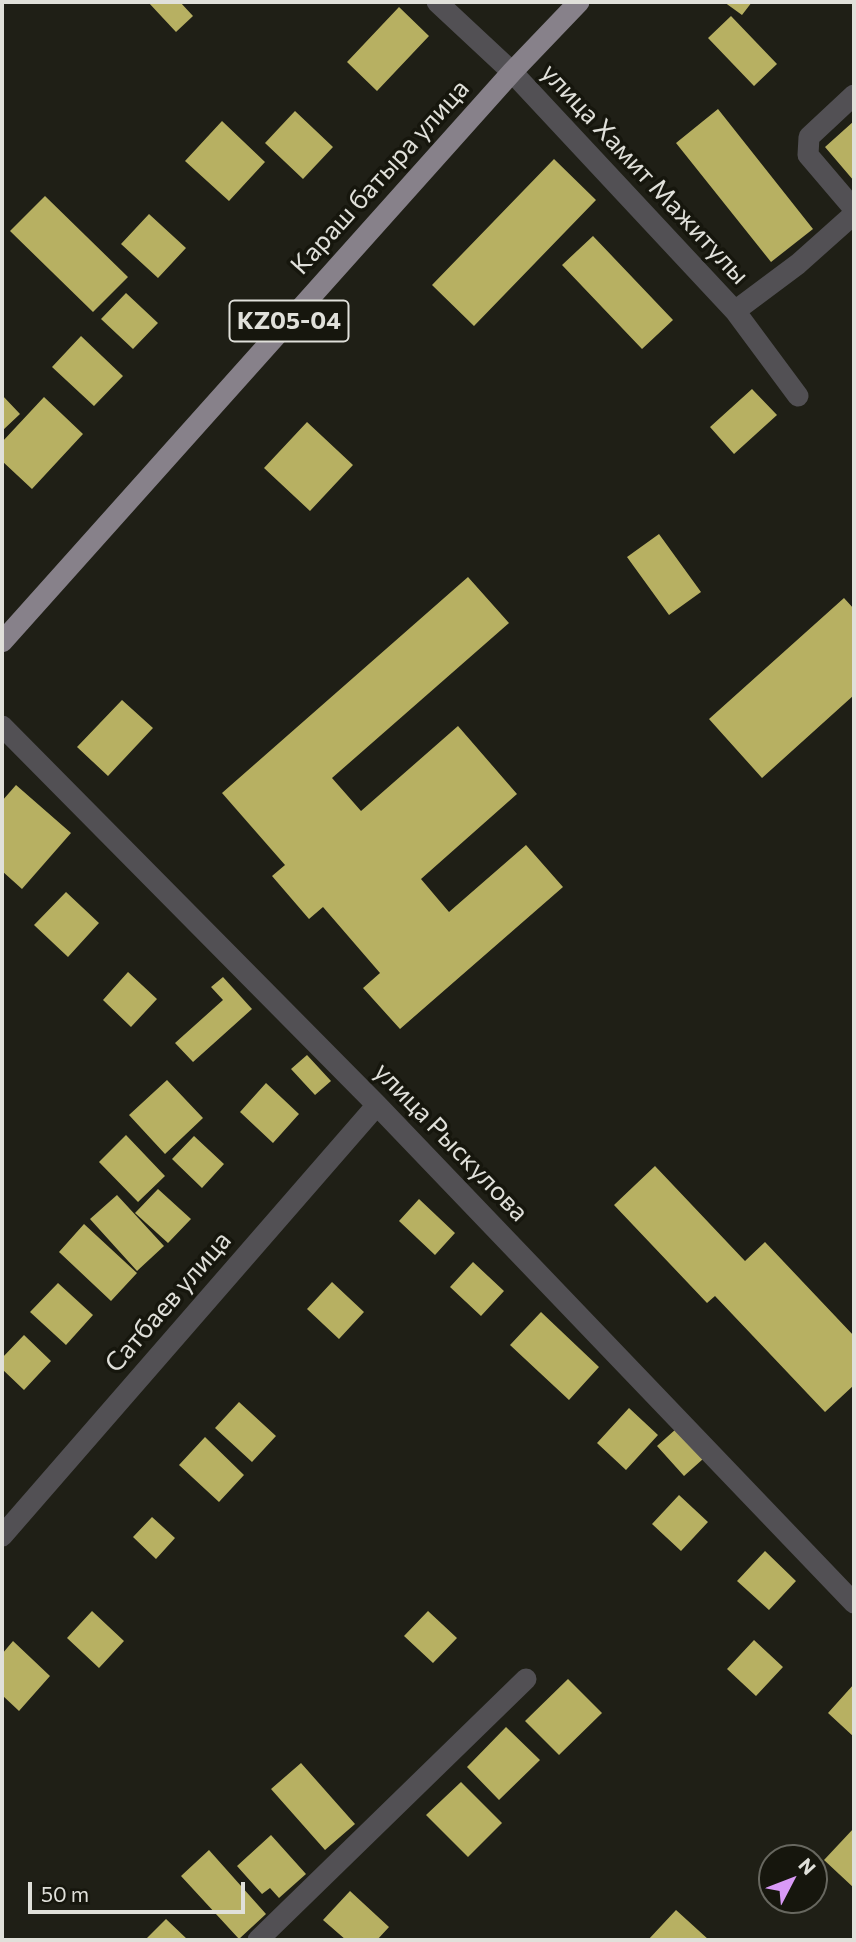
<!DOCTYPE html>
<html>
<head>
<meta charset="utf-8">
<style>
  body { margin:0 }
  #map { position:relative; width:856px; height:1942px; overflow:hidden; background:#1f1f16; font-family:Commissioner,sans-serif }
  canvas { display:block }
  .frame { position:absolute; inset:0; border:4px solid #e0e0da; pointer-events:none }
  .north { position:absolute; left:758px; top:1844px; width:70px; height:70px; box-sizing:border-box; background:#16160d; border:2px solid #67675f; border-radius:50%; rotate:48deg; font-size:19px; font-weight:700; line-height:28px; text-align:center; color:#e0e0da }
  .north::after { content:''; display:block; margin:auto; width:24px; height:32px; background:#d99af7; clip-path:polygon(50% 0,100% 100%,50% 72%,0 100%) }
  .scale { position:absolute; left:28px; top:1882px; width:217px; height:32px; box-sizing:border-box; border:4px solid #e0e0da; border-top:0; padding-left:9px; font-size:21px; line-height:24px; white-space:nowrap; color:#e0e0da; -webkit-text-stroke:5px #16160d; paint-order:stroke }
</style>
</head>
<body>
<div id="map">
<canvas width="856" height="1942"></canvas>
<div class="frame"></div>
<div class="north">N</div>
<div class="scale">50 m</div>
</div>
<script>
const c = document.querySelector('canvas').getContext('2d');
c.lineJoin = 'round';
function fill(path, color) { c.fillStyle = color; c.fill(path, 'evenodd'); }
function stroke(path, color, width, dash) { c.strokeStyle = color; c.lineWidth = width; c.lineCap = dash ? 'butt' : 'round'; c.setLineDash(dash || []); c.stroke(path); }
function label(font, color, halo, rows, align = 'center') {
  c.font = font + ' Commissioner,sans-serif'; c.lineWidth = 7; c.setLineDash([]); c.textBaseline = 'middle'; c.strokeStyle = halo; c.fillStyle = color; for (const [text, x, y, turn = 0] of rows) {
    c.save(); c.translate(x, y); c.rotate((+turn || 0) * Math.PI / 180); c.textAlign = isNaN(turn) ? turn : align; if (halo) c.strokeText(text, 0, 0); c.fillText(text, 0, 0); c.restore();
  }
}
const building = new Path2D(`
  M148 2H180L193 16 176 32Z
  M724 2H752L742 15Z
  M399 7 429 36 377 91 347 62Z
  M731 16 777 64 754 86 708 38Z
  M718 109 813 229 771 262 676 143Z
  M295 111 333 147 303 179 265 143Z
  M222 121 265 162 229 201 185 161Z
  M854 121V181L825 147Z
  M554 159 596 200 474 326 432 285Z
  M45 196 128 277 93 312 10 231Z
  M149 214 186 248 158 278 121 244Z
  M593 236 673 320 642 349 562 265Z
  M126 293 158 323 133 349 101 319Z
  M81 336 123 376 94 406 52 367Z
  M752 389 777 415 734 454 710 427Z
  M2 395 20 414 2 431Z
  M44 397 83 434 32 489 2 461V442Z
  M307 422 353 465 310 511 264 468Z
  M659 534 701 592 669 615 627 557Z
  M468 577 509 623 332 778 361 811 458 726 517 794 421 879 449 912 526 845 563 887 400 1029 363 988 380 973 323 907 309 919 272 876 285 865 222 793Z
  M844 598 854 609V695L762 778 709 719Z
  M122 700 153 728 108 776 77 747Z
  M16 785 71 833 22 889 2 871V801Z
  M66 892 99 923 68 957 34 925Z
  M128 972 157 999 131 1027 103 1000Z
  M223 977 252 1009 193 1062 175 1043 223 1000 211 987Z
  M307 1055 331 1081 315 1095 291 1069Z
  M167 1080 203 1118 165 1154 129 1115Z
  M266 1083 299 1114 273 1143 240 1112Z
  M126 1135 165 1176 138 1202 99 1162Z
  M194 1136 224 1164 202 1188 172 1159Z
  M655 1166 745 1261 765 1242 854 1336V1385L825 1412 715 1296 707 1303 614 1205Z
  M158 1189 191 1219 168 1243 135 1213Z
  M117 1195 164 1246 137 1271 90 1219Z
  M419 1199 455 1233 435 1255 399 1221Z
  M84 1224 137 1273 111 1301 59 1252Z
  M473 1262 504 1291 481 1316 450 1287Z
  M332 1282 364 1312 339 1339 307 1309Z
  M58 1283 93 1315 66 1345 30 1312Z
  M541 1312 599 1367 569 1400 510 1345Z
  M24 1335 51 1361 24 1390 2 1369V1358Z
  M239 1402 276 1436 252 1462 215 1428Z
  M629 1408 658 1435 626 1470 597 1443Z
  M676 1429 703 1459 684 1476 657 1446Z
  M205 1437 244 1475 219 1502 179 1465Z
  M679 1495 708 1522 681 1551 652 1524Z
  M152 1517 175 1538 156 1559 133 1537Z
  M765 1551 796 1581 769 1610 737 1581Z
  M92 1611 124 1641 99 1668 67 1638Z
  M428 1611 457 1638 433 1663 404 1636Z
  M754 1640 783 1667 756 1696 727 1669Z
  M13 1641 50 1676 19 1711 2 1695V1654Z
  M568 1679 602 1713 559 1755 525 1721Z
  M854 1684V1737L828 1713Z
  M506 1727 540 1760 499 1800 467 1767Z
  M301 1763 355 1824 325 1850 271 1789Z
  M461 1782 502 1823 468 1857 426 1815Z
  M854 1828V1888L824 1860Z
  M271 1835 306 1874 279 1898 270 1888 262 1894 237 1866Z
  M209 1850 266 1914 239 1939 181 1876Z
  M350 1891 389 1927 377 1940H346L323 1920Z
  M676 1910 709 1940H648Z
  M166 1919 188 1940H145Z`);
const minor = new Path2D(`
  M437 2 512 72 735 311 798 396
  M854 95 809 137 808 155 854 209
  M735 311 798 264 854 214
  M2 726 377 1105 854 1603
  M2 1536 377 1105
  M258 1940 526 1679`);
const major = new Path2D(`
  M2 642 512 72 579 2`);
const shields = [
  [289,321,119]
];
const shieldNames = [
  ["KZ05-04",289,321]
];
const streetNames = [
  ["улица Хамит Мажитулы",645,174,47],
  ["Караш батыра улица",380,177,-48],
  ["улица Рыскулова",451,1142,46],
  ["Сатбаев улица",168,1302,-49]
];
fill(building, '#b7b062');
stroke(minor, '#525054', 21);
stroke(major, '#87818a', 21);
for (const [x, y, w] of shields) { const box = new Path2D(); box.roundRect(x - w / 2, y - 20.5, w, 41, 5); c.fillStyle = '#16160d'; c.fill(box); stroke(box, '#e0e0da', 2); }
label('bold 24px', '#e0e0da', null, shieldNames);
label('26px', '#e0e0da', '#16160d', streetNames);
</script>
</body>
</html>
